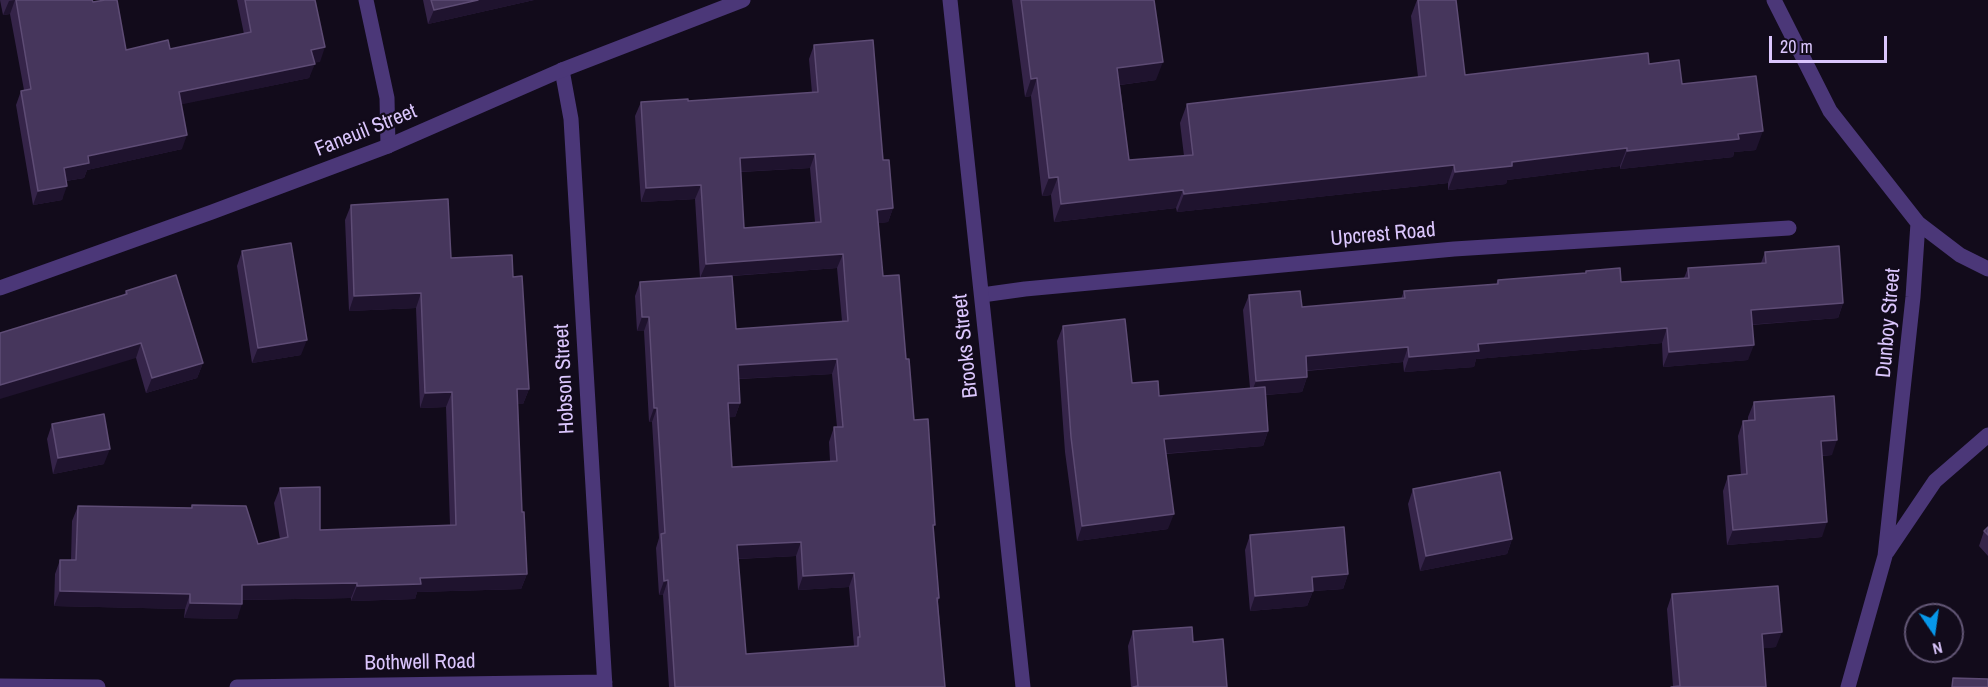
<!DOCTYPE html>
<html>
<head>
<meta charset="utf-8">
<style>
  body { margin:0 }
  #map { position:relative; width:1988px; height:687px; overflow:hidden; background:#120b1b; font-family:"Archivo Narrow",sans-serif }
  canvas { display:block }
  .north { position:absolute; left:1904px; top:603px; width:60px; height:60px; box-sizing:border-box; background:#120b1b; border:2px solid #625675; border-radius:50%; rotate:167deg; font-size:16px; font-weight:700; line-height:24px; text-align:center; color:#dbc6fd }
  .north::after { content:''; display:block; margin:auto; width:21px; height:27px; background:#0797e9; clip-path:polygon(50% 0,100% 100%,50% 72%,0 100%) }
  .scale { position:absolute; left:1769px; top:36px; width:118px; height:27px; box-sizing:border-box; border:3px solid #dbc6fd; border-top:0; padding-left:8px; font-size:18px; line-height:21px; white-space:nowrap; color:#dbc6fd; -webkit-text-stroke:4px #120b1b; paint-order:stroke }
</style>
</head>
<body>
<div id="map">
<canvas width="1988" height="687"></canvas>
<div class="north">N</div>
<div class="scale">20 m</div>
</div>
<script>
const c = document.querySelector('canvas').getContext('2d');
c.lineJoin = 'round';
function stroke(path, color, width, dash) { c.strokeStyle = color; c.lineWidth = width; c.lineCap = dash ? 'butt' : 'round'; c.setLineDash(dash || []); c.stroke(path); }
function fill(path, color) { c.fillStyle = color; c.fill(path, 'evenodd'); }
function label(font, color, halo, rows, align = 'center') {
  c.font = font + ' "Archivo Narrow",sans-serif'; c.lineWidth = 4.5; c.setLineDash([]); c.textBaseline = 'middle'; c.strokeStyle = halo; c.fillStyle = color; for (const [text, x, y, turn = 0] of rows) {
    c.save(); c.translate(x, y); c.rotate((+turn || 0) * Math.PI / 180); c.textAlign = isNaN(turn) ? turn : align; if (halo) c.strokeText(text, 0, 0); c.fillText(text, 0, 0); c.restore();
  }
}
const minor = new Path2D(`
  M366 0 387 98 388 146
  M1774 0 1830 111 1918 223 1913 297 1885 556 1848 687
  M562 70 571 119 605 687
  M1918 223 1960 255 1988 269
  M982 295 1025 289 1454 249 1789 228
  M1887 552 1935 481 1988 435
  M0 686 98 687
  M237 687 605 682`);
const tertiary = new Path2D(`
  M950 0 1023 687
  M0 288 212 212 388 146 562 70 743 0`);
const wall = new Path2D(`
  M0 0H92L93 2 126 50 170 49 244 34 237 0H315L320 62H314L309 78 181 104 182 149 87 170 84 178 66 181 62 200 33 205 16 105 21 91 24 90 10 14 3 15Z
  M423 0H534L428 24Z
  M1012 0H1154L1156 80 1120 85 1129 160 1184 156 1180 123 1187 104 1418 77 1411 16 1417 0H1456L1465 75 1649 64 1682 84 1756 150 1734 152 1733 157 1620 169V166L1507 180 1506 184 1448 190V183L1177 212 1176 208 1054 222 1051 195 1042 196 1031 96 1025 97Z
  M814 45 883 160 893 208 888 222 878 223 883 276 906 359 914 420 933 530 939 598 938 602 945 687H669L663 595H659L656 548 659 538 652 422H649L644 331H637L635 296 640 282 700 278 695 199 641 202 635 116 641 102 688 101 812 93 809 59ZM810 168 815 222 744 228 741 172ZM837 268 842 321 736 329 706 278ZM832 374 837 427H834L829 442 830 461 732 467 729 417H735L740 403 739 379ZM796 556 798 590 849 587 854 646 746 654 738 559Z
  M351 205 451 258 513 277 529 389 523 404H518L522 512 527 574 521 589 417 592 415 599 351 601V598L242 600 237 619 184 618 185 609 54 606 55 574 60 560H71L72 521 78 506 191 508 192 505 258 544 280 539 274 503 280 488 320 530 450 525 446 407 420 408 416 308 349 311 345 220Z
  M242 251 301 355 252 363 237 266Z
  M1765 252 1843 303 1838 318 1752 325 1748 360 1663 367 1662 343 1476 359 1474 367 1404 372 1403 362 1307 371V377L1302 392 1266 395 1268 431 1263 446 1166 454 1168 529 1077 541 1065 452 1057 341 1063 326 1132 383 1159 396 1250 388 1243 310 1249 295 1302 307 1401 299 1404 291 1496 284 1498 280 1585 273 1586 271 1621 282 1684 278 1688 268 1761 263Z
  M126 291 203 363 197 378 146 393 136 358 124 295Z
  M1754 402 1832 455 1822 456V537L1727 545 1723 491 1728 476 1741 475 1738 436 1743 421 1748 420V417Z
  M52 424 104 464 53 474 47 439Z
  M1413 489 1512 539 1507 554 1420 571 1408 504Z
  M1988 527V556L1979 546 1984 531Z
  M1250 535 1348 574 1343 589 1313 591 1307 606 1250 611 1245 550Z
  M1672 594 1776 647 1763 648 1766 687 1673 686 1667 609Z
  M1133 631 1193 642 1227 687H1131L1128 646Z`);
const shadedWall = new Path2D(`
  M15 0 10 14 3 15 9 1Z
  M478 0H534L428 24 434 10Z
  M325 47 320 62 306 64 311 50Z
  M1163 62 1156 80 1111 86 1117 68Z
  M315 64 309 78 174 106 179 92Z
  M1037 78 1031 96 1025 97 1031 79Z
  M1763 131 1756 150 1734 152 1733 157 1620 169 1627 151 1738 134Z
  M187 135 182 149 87 170 84 178 59 182 64 168 88 156Z
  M1627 148 1620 166 1507 180 1506 184 1448 190 1455 172 1512 162Z
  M815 154 810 168 735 172 740 158Z
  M1454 165 1448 183 1177 212 1184 194Z
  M1058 177 1051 195 1042 196 1049 178Z
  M701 185 695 199 641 202 646 188Z
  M67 186 62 200 33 205 38 191Z
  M1183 190 1176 208 1054 222 1061 204Z
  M893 208 888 222 872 224 877 210Z
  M843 254 837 268 700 278 706 264Z
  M421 293 416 308 349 311 354 296Z
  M1843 303 1838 318 1745 325 1751 310Z
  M642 317H649L644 331H637Z
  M1667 328 1662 343 1476 359 1474 367 1404 372 1409 357 1478 344Z
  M307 340 301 355 252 363 258 348Z
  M141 343 136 358 0 399V385Z
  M1754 345 1748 360 1663 367 1669 352Z
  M1408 347 1403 362 1300 371 1306 356Z
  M837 359 832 374 733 379 738 365Z
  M203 363 197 378 146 393 152 378Z
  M1307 377 1302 392 1250 396 1256 381Z
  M517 389H529L523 404H512Z
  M452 392 446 407 420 408 425 393Z
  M728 403H740L735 417 723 418Z
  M654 408H657L652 422H649Z
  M1268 431 1263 446 1158 454 1164 439Z
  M1837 440 1832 455 1815 456 1821 441Z
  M110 449 104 464 53 474 58 458Z
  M1174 514 1168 529 1077 541 1082 526Z
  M1827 522 1822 537 1727 545 1733 530Z
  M1512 539 1507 554 1420 571 1426 556Z
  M801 542 796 556 732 559 737 545Z
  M854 573 849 587 798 590 803 576Z
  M527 574 521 589 417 592 415 599 351 601 357 586 420 578Z
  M1348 574 1343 589 1313 591 1307 606 1250 611 1255 596 1312 577Z
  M668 580 663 595H659L664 581Z
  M357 583 351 598 237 600 242 585Z
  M60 591 190 594 185 609 54 606Z
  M190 603 242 604 237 619 184 618Z
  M1782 632 1776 647 1757 649 1762 634Z`);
const building = new Path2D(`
  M16 0H92L93 2 105 0H117L126 50 168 40 170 49 251 32 245 0H315L325 47 311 50 315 64 179 92 187 135 88 156 89 163 64 168 67 186 38 191 21 91 31 89Z
  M431 0H478L434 10Z
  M1021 0H1154L1163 62 1117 68 1129 160 1193 155 1187 104 1426 76 1418 0H1456L1465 75 1648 53 1649 64 1679 60 1682 84 1756 76 1763 131 1738 134 1739 139 1627 151V148L1512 162V166L1455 172 1454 165 1184 194 1183 190 1061 204 1058 177 1049 178 1037 78 1031 79Z
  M873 40 883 160H889L893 208 877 210 883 276 899 275 906 359H909L914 420 928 419 935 525H933L939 598H937L945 687H675L668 580 664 581 661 534 665 533 657 408H654L649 317H642L640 282 732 276 736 329 848 321 843 254 706 264 701 185 646 188 641 102 688 99V101L818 92 814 45ZM815 154 821 222 744 228 740 158ZM837 359 843 427H834L837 461 732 467 728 403H740L738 365ZM801 542 803 576 854 573 860 637H858V646L746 654 737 545Z
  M448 199 451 258 512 255 513 277 522 276 529 389H517L522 512H524L527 574 420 578 421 584 357 586V583L242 585V604L190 603V594L60 591V560H76L78 506 192 508V505L246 506 258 544 288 537 280 488 320 487V530L456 525 452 392 425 393 421 293 354 296 351 205Z
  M291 243 307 340 258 348 242 251Z
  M1839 246 1843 303 1751 310 1754 345 1669 352 1667 328 1478 344 1479 351 1409 357 1408 347 1306 356 1307 377 1256 381 1249 295 1300 291 1302 307 1405 298 1404 291 1498 284V280L1586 273V271L1620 268 1621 282 1689 278 1688 268 1766 263 1765 252Z
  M176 275 203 363 152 378 141 343 0 385V333L127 294 126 291Z
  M1125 319 1132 383 1158 381 1159 396 1265 387 1268 431 1164 439 1174 514 1082 526 1071 437 1063 326Z
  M1834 396 1837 440 1821 441 1827 522 1733 530 1728 476 1747 474 1743 421 1755 420 1754 402Z
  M104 414 110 449 58 458 52 424Z
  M1500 472 1512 539 1426 556 1413 489Z
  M1344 527 1348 574 1312 577 1313 591 1255 596 1250 535Z
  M1988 527V535L1984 531Z
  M1778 586 1782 632 1762 634 1766 687H1671L1680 686 1672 594Z
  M1192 627 1193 642 1223 639 1227 687H1133L1138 686 1133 631Z
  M1953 678 1988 679V687H1952Z`);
const streetNames = [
  ["Faneuil Street",366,131,-22],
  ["Upcrest Road",1383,235,-5],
  ["Dunboy Street",1889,323,-85],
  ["Brooks Street",966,346,-96],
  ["Hobson Street",565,379,-93],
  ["Bothwell Road",420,663,-1]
];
stroke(minor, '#4b3778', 15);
stroke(tertiary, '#4b3778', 15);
fill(wall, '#352449');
fill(shadedWall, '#1f132e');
fill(building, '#46365c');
stroke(building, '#5e4c75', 1.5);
label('21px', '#dbc6fd', '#120b1b', streetNames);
</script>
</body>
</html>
